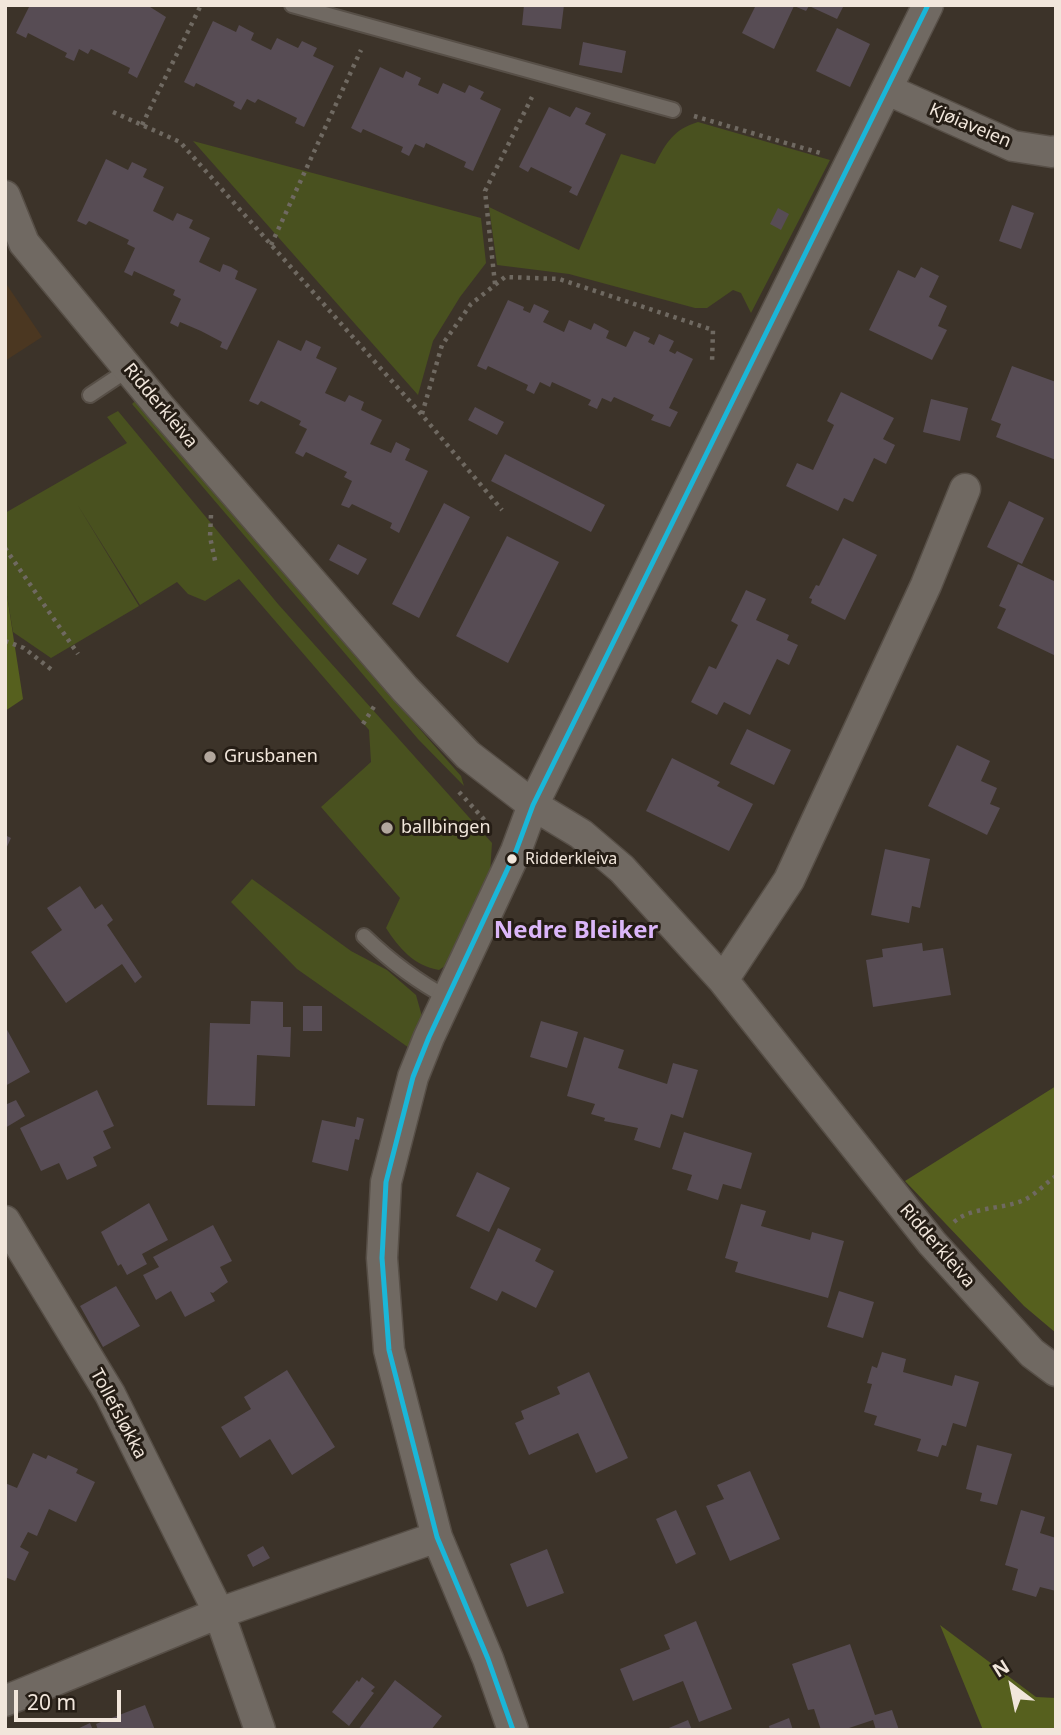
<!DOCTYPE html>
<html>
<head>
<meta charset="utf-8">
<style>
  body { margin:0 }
  #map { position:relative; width:1061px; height:1735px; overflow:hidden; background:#3c3329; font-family:"Noto Sans",sans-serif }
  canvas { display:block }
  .frame { position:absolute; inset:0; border:7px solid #f1e6db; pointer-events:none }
  .north { position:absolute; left:977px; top:1651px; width:70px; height:70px; -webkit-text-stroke:5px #251d15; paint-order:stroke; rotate:328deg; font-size:19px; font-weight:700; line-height:28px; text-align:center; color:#f1e6db }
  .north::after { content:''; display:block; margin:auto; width:24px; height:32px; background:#f1e6db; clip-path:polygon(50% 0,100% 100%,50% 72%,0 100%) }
  .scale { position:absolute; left:14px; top:1690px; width:107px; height:32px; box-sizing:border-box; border:4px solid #f1e6db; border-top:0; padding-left:9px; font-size:21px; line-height:24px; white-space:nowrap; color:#f1e6db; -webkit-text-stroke:5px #251d15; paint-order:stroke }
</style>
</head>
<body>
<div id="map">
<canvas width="1061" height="1735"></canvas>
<div class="frame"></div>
<div class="north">N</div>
<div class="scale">20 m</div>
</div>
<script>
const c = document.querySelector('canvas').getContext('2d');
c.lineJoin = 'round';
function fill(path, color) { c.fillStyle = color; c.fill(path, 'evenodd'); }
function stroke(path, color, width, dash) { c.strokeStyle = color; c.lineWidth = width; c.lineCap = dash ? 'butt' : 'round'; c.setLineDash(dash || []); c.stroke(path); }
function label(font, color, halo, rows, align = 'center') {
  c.font = font + ' "Noto Sans",sans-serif'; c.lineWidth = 6; c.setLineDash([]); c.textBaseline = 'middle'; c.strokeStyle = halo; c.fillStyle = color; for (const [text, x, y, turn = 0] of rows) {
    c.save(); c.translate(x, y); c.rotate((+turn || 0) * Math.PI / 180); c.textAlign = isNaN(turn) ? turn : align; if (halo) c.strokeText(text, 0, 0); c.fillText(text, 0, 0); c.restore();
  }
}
const built = new Path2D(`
  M5 282 42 337 5 361Z`);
const green = new Path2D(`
  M698 122 830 160 751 313 741 293 733 290 707 308H695L569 274 497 265 489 207 579 250 621 154 655 164C666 143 674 129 698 122Z
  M193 141 481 218 486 263 460 297 433 341 418 395Z
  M137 399 345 644 461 776 464 786 418 739 132 404Z
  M118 411 278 604 492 843 490 873 458 957 439 970C414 966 399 948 386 928L400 898 321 807 371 762 369 730 239 579 205 601 188 594 177 582 140 605 77 504 139 606 51 658 13 632 5 583V513L127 443 107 417Z
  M252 879 351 951 387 970 416 995 423 1020 412 1050 297 969 231 902Z`);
const forest = new Path2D(`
  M5 583 23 699 5 711Z
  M1056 1086V1333L1024 1306 905 1181Z
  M940 1625 1036 1697 1056 1698V1730H983Z`);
const building = new Path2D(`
  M30 5H147L166 17 137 78 128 73 130 68 91 49 88 54 79 49 74 61 65 57 67 53 28 33 26 38 16 33Z
  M524 5H564L561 29 522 25Z
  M756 5H844L837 19 809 6 806 11 794 6 774 49 742 33Z
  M213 21 236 32 239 25 254 33 251 40 271 50 277 38 298 48 302 41 317 48 313 56 334 66 304 127 295 123 297 118 258 99 255 103 247 99 241 110 233 106 235 102 196 83 194 87 184 82Z
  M837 28 870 44 850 87 816 71Z
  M583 42 626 51 622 73 579 65Z
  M380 67 403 78 406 71 421 78 418 85 438 94 443 83 465 93 469 85 484 92 480 99 501 109 473 171 464 167 466 162 426 143 424 148 415 144 409 156 401 152 403 147 363 129 361 133 351 128Z
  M549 107 570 117 576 107 591 113 585 124 606 134 577 196 569 192 572 187 531 167 528 172 519 167Z
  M106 159 128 170 132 162 147 169 143 177 164 187 153 211 173 221 177 213 193 220 189 228 210 238 199 262 220 272 223 264 231 267 238 271 235 279 257 289 227 350 220 347 222 342 201 331 180 322 178 327 170 323 181 299 173 295 175 290 134 271 132 276 124 272 135 248 127 244 129 240 89 221 86 225 77 221Z
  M1012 205 1034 213 1021 249 999 241Z
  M778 208 789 214 781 230 770 224Z
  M921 267 939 276 929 297 947 306 938 326 947 330 932 360 869 330 898 270 915 278Z
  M508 300 524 307 523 310 530 313 534 304 549 311 543 322 564 332 569 320 591 330 594 323 609 331 606 338 626 347 634 331 650 338 648 342 654 345 659 334 674 341 669 351 675 354 677 351 693 359 669 408 678 412 670 427 651 420 654 415 614 397 611 402 602 398 597 409 588 405 591 400 552 382 550 387 540 382 534 394 526 390 528 385 488 366 486 370 477 366Z
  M278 340 301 351 306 340 321 347 316 358 337 368 325 393 345 402 349 395 364 402 361 410 382 420 370 444 391 453 396 442 410 449 405 460 428 471 399 533 390 528 392 523 352 504 349 508 341 505 352 481 344 477 347 472 306 452 303 457 295 453 307 429 299 425 301 421 261 401 258 405 249 401Z
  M1012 366 1056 382V460L996 437 1001 424 991 420Z
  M841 392 894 418 883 439 895 445 886 464 874 458 853 502 844 498 838 511 786 486 797 463 813 470 834 425 827 421Z
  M931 399 968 408 960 441 923 432Z
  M475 407 504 422 497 435 468 420Z
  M505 454 605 505 591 532 491 481Z
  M1009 501 1044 518 1022 564 987 547Z
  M444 503 470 517 419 618 392 604Z
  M507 536 559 562 508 663 456 636Z
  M843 538 877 555 845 620 811 603 812 599 809 598 816 585 819 586Z
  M338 544 367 559 358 575 329 560Z
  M1018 564 1056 582V656L997 628 1006 609 999 606Z
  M746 590 766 599 756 620 789 635 787 640 798 645 789 665 777 659 750 715 724 702 717 715 691 702 709 666 716 669 738 625 731 621Z
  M747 729 791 750 774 785 730 764Z
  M957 745 990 761 981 781 997 788 990 804 1000 808 987 835 928 806Z
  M672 758 720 782 717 786 753 804 729 851 646 811Z
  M5 835 11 838 5 851Z
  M885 849 930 859 920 908 912 906 909 923 871 915Z
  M80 886 95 909 102 904 113 920 107 925 142 977 135 983 122 964 66 1003 31 952 62 930 47 908Z
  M922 943 923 951 943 948 951 995 873 1007 866 960 883 957 882 949Z
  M251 1001 283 1002V1027H291L290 1057 257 1055 255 1106 207 1105 210 1023 250 1024Z
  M303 1006H322V1031H303Z
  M541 1021 578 1032 567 1068 530 1057Z
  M5 1026 30 1072 5 1086Z
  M584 1037 624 1050 618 1068 667 1084 673 1063 698 1070 683 1118 671 1114 660 1148 634 1140 638 1128 604 1121 605 1118 591 1114 595 1104 567 1096Z
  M97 1090 114 1126 103 1131 111 1148 93 1157 97 1166 67 1180 59 1163 41 1171 20 1128Z
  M16 1100 25 1116 5 1128V1105Z
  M357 1117 364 1119 359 1140 355 1139 348 1171 312 1162 322 1120 355 1127Z
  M684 1132 752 1153 741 1189 723 1184 718 1200 687 1190 692 1175 672 1169Z
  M477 1172 510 1188 489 1232 456 1216Z
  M149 1203 168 1240 142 1254 147 1264 127 1275 121 1264 118 1266 101 1232Z
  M741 1204 766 1211 761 1226 810 1240 812 1232 844 1241 828 1298 735 1272 738 1262 725 1258Z
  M213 1225 232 1261 220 1267 228 1282 213 1293 210 1292 215 1301 185 1317 171 1291 156 1300 143 1275 159 1267 153 1257Z
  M498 1228 541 1249 535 1261 554 1271 536 1308 502 1291 497 1301 470 1288Z
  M116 1286 140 1326 103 1347 80 1306Z
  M839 1291 874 1302 863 1338 827 1327Z
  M882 1352 906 1359 903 1372 952 1386 955 1375 979 1382 966 1427 953 1423 946 1446 942 1445 938 1457 917 1451 921 1439 874 1425 877 1416 864 1412 872 1384 867 1383 872 1366 877 1368Z
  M287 1370 335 1447 292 1475 270 1439 240 1458 221 1427 251 1409 244 1397Z
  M589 1372 628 1458 596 1473 578 1433 529 1455 515 1423 524 1419 521 1411 560 1394 557 1387Z
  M977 1445 1012 1454 997 1505 980 1501 982 1493 966 1489Z
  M33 1453 46 1459 48 1455 78 1469 76 1473 95 1482 76 1522 49 1509 37 1536 28 1532 20 1547 29 1552 15 1581 5 1577V1483L17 1488Z
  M750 1471 780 1539 730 1561 706 1506 724 1499 717 1485Z
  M676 1510 696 1554 676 1564 656 1519Z
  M1021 1510 1045 1517 1040 1533 1056 1538V1591L1040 1587 1036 1597 1012 1590 1018 1569 1005 1565Z
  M263 1546 270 1558 253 1567 247 1555Z
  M547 1549 564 1593 527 1607 510 1564Z
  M696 1621 732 1709 699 1722 683 1681 633 1701 620 1669 670 1649 664 1635Z
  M850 1644 875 1715 892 1710 899 1730H876L873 1720 843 1730H821L814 1709 808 1710 792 1664Z
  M362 1677 375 1687 371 1691 374 1693 349 1726 332 1712 357 1680 359 1682Z
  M395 1680 442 1716 431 1730H358Z
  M145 1705 155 1730H98L96 1724Z
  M789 1718 793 1730H770L769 1726Z
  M688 1720 692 1730H664Z
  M90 1723 93 1730H75Z`);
const path = new Path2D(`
  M113 112 180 142 422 415 502 510
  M694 116 820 153
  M142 125 201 5
  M271 245 361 50
  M495 284 485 191 532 97
  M422 414 442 345 471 304 505 277 559 279 713 330 712 363
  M211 515 210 537 216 565
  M5 548 78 654
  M5 641 24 648 52 670
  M363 724 375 705
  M459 792 491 827
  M954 1222C972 1206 1002 1210 1024 1200 1035 1195 1046 1183 1056 1176`);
const service = new Path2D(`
  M292 5 673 110
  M90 395 129 369
  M364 936C390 961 416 981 448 998`);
const minor = new Path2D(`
  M888 90 1013 146 1052 152 1056 151
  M5 196 24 243 160 407 405 689 468 755 533 805 581 834 622 869 723 980 932 1243 1032 1353 1056 1371
  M723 980 789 880 926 585 965 489
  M5 1221 110 1394 219 1613 260 1730
  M5 1701 219 1613 437 1537
  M513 1730 488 1659 437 1537 389 1350 382 1258 386 1182 413 1077 429 1037 516 851 533 805 928 5`);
const bus1 = new Path2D(`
  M513 1730 488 1659 437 1537 389 1350 382 1258 386 1182 413 1077 429 1037 516 851 533 805 928 5`);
const markers = [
  [210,757,7,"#b2a79d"],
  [387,828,7,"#b2a79d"],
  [512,859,6,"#f1e6db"]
];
const busNames = [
  ["Ridderkleiva",525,859]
];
const streetNames = [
  ["Kjøiaveien",970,126,23],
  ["Ridderkleiva",160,406,50],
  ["Ridderkleiva",937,1246,49],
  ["Tollefsløkka",118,1414,62]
];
const poiNames = [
  ["Grusbanen",224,757],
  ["ballbingen",401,828]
];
const districtNames = [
  ["Nedre Bleiker",576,931]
];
fill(built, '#4b3721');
fill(green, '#49511f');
fill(forest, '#56601e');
fill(building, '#574c54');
stroke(service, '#574f47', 18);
stroke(minor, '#574f47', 33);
stroke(path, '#6f6961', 4.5, [3.5, 5]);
stroke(service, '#706962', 14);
stroke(minor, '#706962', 30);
stroke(bus1, '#1ab6d8', 5);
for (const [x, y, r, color] of markers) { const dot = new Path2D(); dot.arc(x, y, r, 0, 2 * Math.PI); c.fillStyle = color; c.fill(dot); stroke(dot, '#251d15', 2.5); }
label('16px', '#f1e6db', '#251d15', busNames, 'left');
label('18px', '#f1e6db', '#251d15', streetNames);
label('18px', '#f1e6db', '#251d15', poiNames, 'left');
label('bold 24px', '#dbb6f9', '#251d15', districtNames);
</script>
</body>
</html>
